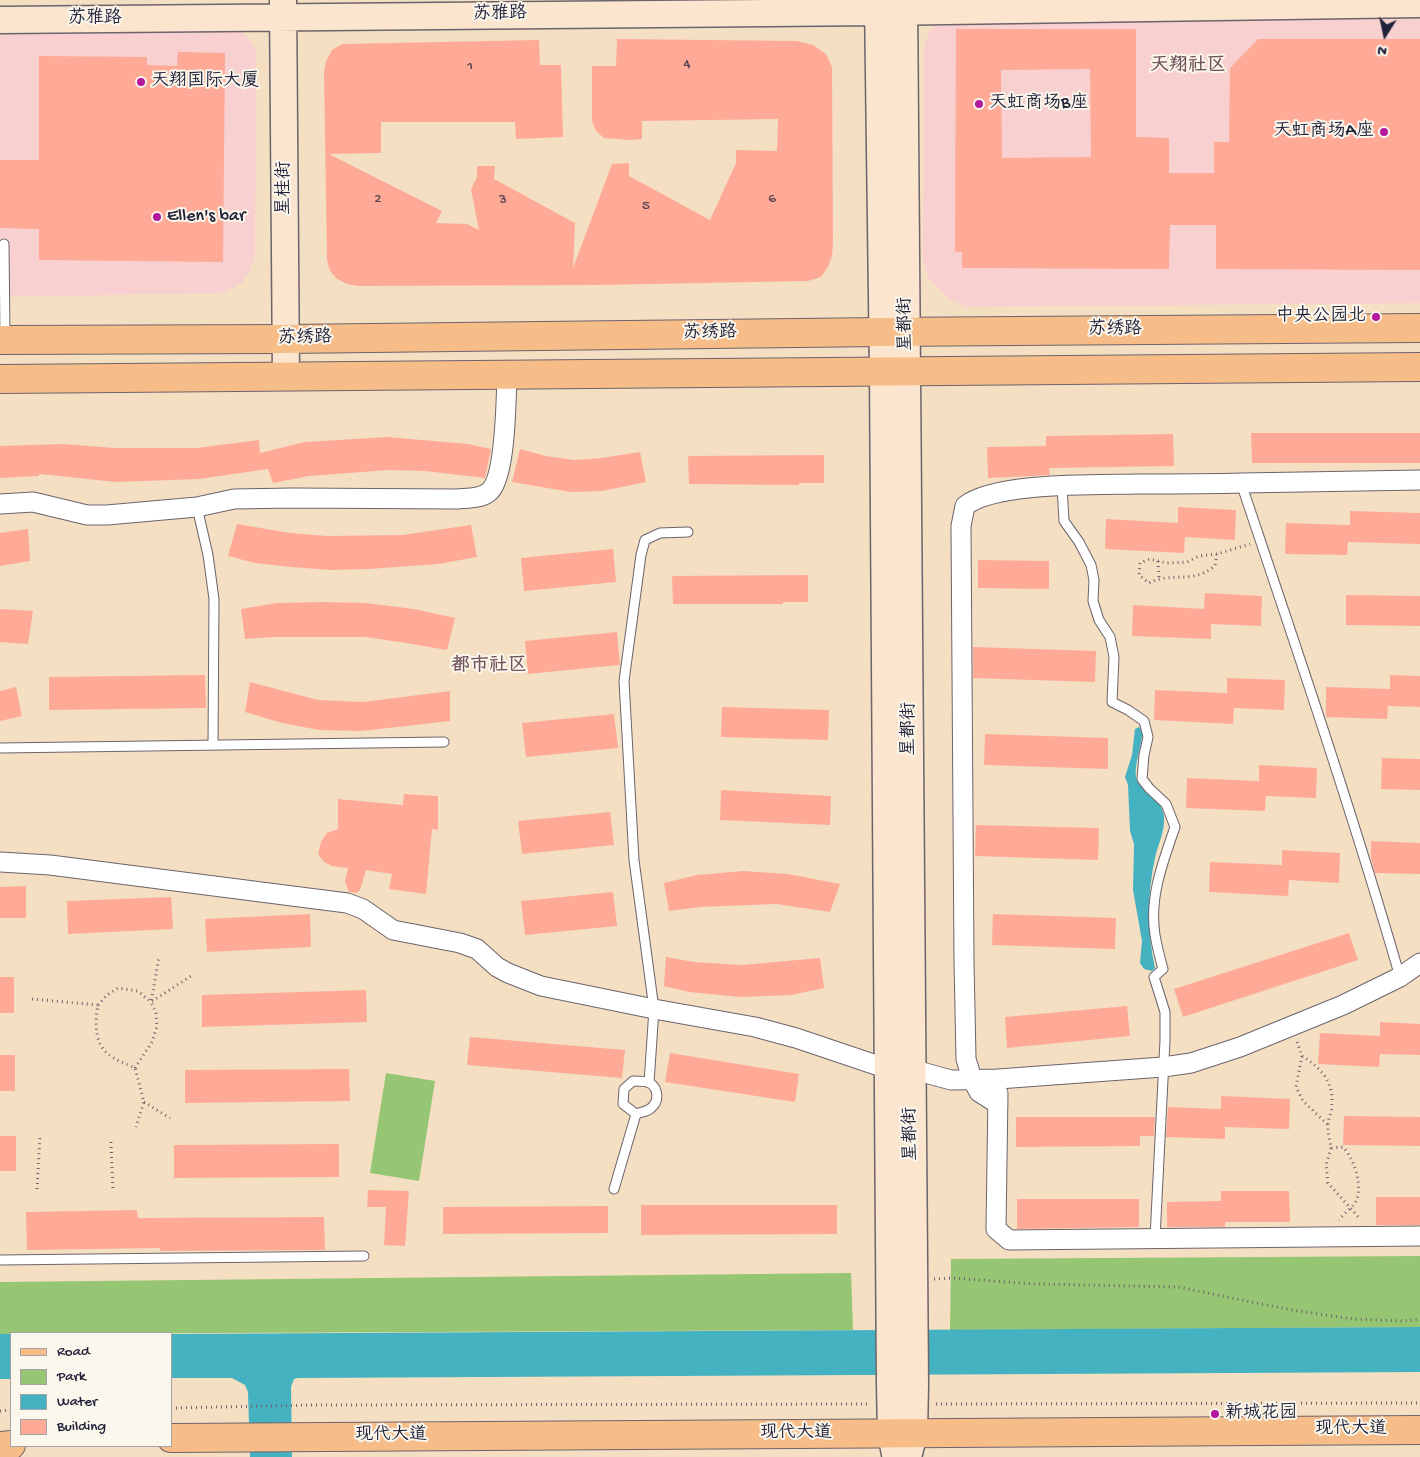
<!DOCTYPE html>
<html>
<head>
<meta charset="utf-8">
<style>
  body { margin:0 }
  #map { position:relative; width:1420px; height:1457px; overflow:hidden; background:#f4dfc3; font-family:"Gochi Hand",sans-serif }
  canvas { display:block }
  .legend { position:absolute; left:10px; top:1332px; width:162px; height:115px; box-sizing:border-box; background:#fbf7ec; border:1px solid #a4a2a5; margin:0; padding:6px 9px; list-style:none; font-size:15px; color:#22223b }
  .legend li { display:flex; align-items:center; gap:10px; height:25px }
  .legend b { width:25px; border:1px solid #a4a2a5 }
  .north { position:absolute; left:1360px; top:10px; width:50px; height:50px; -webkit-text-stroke:4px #fbf7ec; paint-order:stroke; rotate:190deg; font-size:14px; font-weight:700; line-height:20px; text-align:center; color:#22223b }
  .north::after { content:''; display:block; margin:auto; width:18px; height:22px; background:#22223b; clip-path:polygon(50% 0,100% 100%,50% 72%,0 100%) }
</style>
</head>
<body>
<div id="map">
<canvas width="1420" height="1457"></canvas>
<ul class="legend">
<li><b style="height:6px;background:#f7bd88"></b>Road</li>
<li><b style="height:14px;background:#96c573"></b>Park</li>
<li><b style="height:14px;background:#44b2c0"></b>Water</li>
<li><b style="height:14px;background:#feaa97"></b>Building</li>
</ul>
<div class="north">N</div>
</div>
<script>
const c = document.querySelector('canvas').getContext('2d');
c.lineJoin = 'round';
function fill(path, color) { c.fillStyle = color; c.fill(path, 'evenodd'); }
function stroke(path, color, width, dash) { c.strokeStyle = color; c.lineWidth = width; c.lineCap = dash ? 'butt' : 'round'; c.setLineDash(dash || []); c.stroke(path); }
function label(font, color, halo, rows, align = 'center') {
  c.font = font + ' "Gochi Hand","LXGW WenKai TC",sans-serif'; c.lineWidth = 4; c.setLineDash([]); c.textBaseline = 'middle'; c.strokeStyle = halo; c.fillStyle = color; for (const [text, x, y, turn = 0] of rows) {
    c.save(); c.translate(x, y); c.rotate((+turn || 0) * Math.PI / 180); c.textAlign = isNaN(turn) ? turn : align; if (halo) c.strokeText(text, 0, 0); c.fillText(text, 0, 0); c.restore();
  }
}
const built = new Path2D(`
  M1420 15V303L967 307 949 299 929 278 923 260 924 47 929 31 939 22Z
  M240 31 249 38 256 49 255 256 250 270 241 284 223 293 0 297V32Z`);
const green = new Path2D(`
  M386 1073 435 1081 419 1181 370 1173Z
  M1420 1256V1327L950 1330 951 1259Z
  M851 1273 853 1330 0 1334V1282Z`);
const water = new Path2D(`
  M1139 727 1142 731V736C1141 747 1134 767 1136 777 1139 792 1163 798 1164 817 1165 832 1158 844 1155 858 1147 894 1147 932 1155 968L1152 971 1144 969 1140 963 1142 941 1133 890 1134 844 1130 831 1128 785 1125 777 1132 755 1135 729Z
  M1420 1327V1372L298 1378 294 1379 291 1387 292 1457H250L248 1392 245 1385 232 1378H171V1334Z
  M0 1334H11V1379H0Z`);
const building = new Path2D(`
  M956 29H1136V137L1169 138V173H1214V142H1229L1230 68 1258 39H1420V270L1216 269V225H1170L1169 269 962 268V252H955ZM1090 69 1091 157 1002 158 1001 70Z
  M617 39 797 41 813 45 826 54 832 67 833 241 832 256 828 267 821 277 808 281 598 285 358 286 347 284 337 279 330 271 327 260 324 72 326 61 332 50 342 44 539 40 540 65H561L563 137 516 139 515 122H381V153L329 154 442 211 436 223 467 224 479 230 471 189 477 177V166H495L494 179 575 223 573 268 612 164 629 163V176L710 220 736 163V150L777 151 778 119 642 121V139L629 140 604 138 596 131 592 121V66H616Z
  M178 52 225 53 223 262 39 260V229L0 228V160H39V56L147 57V65L177 66Z
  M1251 433H1420V463H1252Z
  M1173 434 1174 466 1049 468 1050 475 988 478 987 447 1046 446V436Z
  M387 437 468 444 491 449 485 478 425 471 389 470 309 476 273 483 268 469 199 479 116 482 39 474V476L0 478V446L63 444 115 448H196L259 440 260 453 305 442Z
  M520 449 546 456 574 460 601 458 640 452 646 482 602 491 571 492 512 482Z
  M824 455V483H799V485L689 484 688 456Z
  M1178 507 1236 510 1235 540 1185 537 1184 553 1105 549 1106 519 1178 523Z
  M1350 511 1420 513V544L1348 542 1347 555 1285 554 1286 523 1350 525Z
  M237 524 290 533 327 536 403 535 471 525 477 557 438 564 369 569 331 570 291 567 255 563 228 556Z
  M28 529 30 561 0 566V533Z
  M613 549 616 582 524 591 521 558Z
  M978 560 1049 561V589L978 588Z
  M808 575V602H783V604H673L672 576Z
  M1205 593 1262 596 1261 626 1211 624V639L1132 636 1133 605 1204 609Z
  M1346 595 1420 596V626L1346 625Z
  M321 602 366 603 414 609 455 618 447 650 406 643 365 637H274L245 639 241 609 277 603Z
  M0 609 33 611 28 644 0 642Z
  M617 632 620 665 528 674 525 641Z
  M973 647 1096 651 1095 682 973 678Z
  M205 675 206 708 49 710V677Z
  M1390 675 1420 676V707L1388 706 1387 719 1326 717V687L1390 689Z
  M1227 678 1285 680 1284 710 1234 708 1233 724 1154 720 1155 690 1227 693Z
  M250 682 318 700 363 702 450 691V721L362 731 319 730 282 723 245 712Z
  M16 687 22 716 0 721V691Z
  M722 707 829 710 828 740 721 737Z
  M614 714 618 748 526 757 522 723Z
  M985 734 1108 738V769L984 765Z
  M1382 758 1420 759V790L1381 789Z
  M1259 765 1317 768 1316 798 1266 796 1265 811 1186 808 1187 778 1259 781Z
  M721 790 831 796 830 825 720 820Z
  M404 794 438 796V830L432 829 426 894 389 889 392 874 366 870 360 890 356 893 349 892 345 882 348 868 332 866 324 862 318 854 321 842 327 833 338 829V799L403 805Z
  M610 812 614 845 522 854 518 821Z
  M976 825 1099 828 1098 860 975 856Z
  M1371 841 1420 843V874L1375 873 1371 858Z
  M1282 850 1340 853 1339 883 1289 880 1288 896 1209 892 1210 862 1282 865Z
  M743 871 788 874 840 884 830 912 776 904 701 907 669 911 664 883 697 875Z
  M26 886V918H0V887Z
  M613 892 617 926 525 935 521 901Z
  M171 897 173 929 68 934 67 901Z
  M310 914 311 947 207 952 205 919Z
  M993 914 1116 918 1115 949 992 945Z
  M1349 933 1358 960 1183 1017 1174 989Z
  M666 957 694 962 742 965 820 958 824 988 791 995 740 997 689 992 664 986Z
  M0 977H14V1013H0Z
  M366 990 367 1022 202 1027V995Z
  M1127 1006 1130 1036 1007 1048 1005 1017Z
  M1380 1022 1420 1024V1055L1380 1054 1379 1067 1318 1064 1320 1033 1380 1036Z
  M470 1037 625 1050 622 1078 467 1065Z
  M670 1053 799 1074 795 1102 665 1082Z
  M0 1055H15V1091H0Z
  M349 1069 350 1101 185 1103V1070Z
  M1221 1096 1290 1099 1289 1129 1225 1127V1139L1166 1137 1168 1107 1221 1109Z
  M1344 1116 1420 1117V1146L1343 1145Z
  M1016 1117H1155L1154 1136H1140V1146L1016 1147Z
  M0 1136H16V1171H0Z
  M339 1144V1177L174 1178V1145Z
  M368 1190 409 1191 405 1246 384 1245 386 1207H367Z
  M1221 1191H1289L1290 1222H1225V1227H1167V1202L1221 1201Z
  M1376 1197H1420V1225H1376Z
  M1017 1199H1139V1227L1017 1229Z
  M641 1205H837V1234L641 1235Z
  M608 1206V1233L443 1234V1207Z
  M137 1210 138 1218 324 1217 325 1250 160 1251V1248L27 1250 26 1212Z`);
const path = new Path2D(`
  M1217 554 1199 556 1187 562 1166 563 1150 559 1140 563 1139 575 1149 583C1164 575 1176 579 1193 576 1201 575 1208 571 1215 566L1217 554 1250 544
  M1158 561 1159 578
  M32 999 98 1005C95 1021 94 1041 107 1053 114 1060 127 1064 135 1068L144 1102 136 1127
  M98 1005 107 995 118 988 138 991 151 1002 191 976
  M1297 1042 1302 1056 1296 1087 1303 1101 1328 1125
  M1302 1056C1324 1070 1336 1085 1331 1112 1330 1116 1328 1120 1328 1124 1327 1131 1330 1140 1331 1148L1343 1147C1354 1159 1362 1182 1357 1199 1354 1207 1344 1213 1339 1220
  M135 1068 152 1042 157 1026 156 1013 151 1002 159 957
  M144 1102 170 1118
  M111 1142 113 1191
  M1331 1148 1326 1165 1328 1183 1360 1219
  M37 1189 40 1136
  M934 1279 952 1278 1035 1284 1178 1287 1286 1309 1353 1319 1402 1321 1420 1319
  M936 1404 1420 1403
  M171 1408 317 1405 869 1404
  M0 1411 11 1410`);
const lane = new Path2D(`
  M4 244 5 337
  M1241 483C1296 647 1352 811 1400 977
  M1062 486 1064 521 1079 542 1091 565 1094 580 1093 601 1099 620 1110 637 1114 657 1112 702 1128 710 1144 721 1148 737 1144 755 1142 779 1149 788 1166 804 1175 827C1163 862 1149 897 1155 935 1157 947 1160 958 1163 969L1154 977 1165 1012V1040L1155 1238
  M197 507 208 555 214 599 213 745
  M0 748 444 742
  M649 1083 654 1009 634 860 624 681 641 555 645 540 660 533 688 532
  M614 1189 636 1114C641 1112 647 1112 651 1108 659 1102 659 1089 650 1083 646 1081 638 1081 633 1081L624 1089 623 1104 636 1114
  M0 1260 364 1256`);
const street = new Path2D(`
  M0 504 33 502 87 515H107L197 507 234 499 292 498 457 499C467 498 482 499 490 491 506 475 506 399 507 375
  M0 862 50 865 347 903 363 909 393 930 460 943 477 949 497 967 508 973 541 986 654 1009 755 1027 796 1038 888 1069H911L951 1080 998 1079 1163 1067 1191 1063 1240 1047 1343 1005 1400 977 1420 963
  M998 1093 996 1229 1009 1240 1420 1236
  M998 1104 979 1092 972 1079 966 1059 964 961 961 526 965 506C995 482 1096 485 1136 484 1171 484 1207 484 1242 483 1301 482 1361 481 1420 480`);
const secondary = new Path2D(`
  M878 0 883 372 890 1384 891 1434 895 1454
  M904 0 915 1384 914 1434 908 1457
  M283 1 286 376
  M0 20 878 12 1420 4`);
const primary = new Path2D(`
  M0 340 286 339 882 332 1420 328
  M0 379 1420 367
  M171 1438 1420 1430
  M0 1446 11 1445`);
const markers = [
  [141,82,5,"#b5179e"],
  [979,104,5,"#b5179e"],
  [1384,132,5,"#b5179e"],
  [157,217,5,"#b5179e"],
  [1376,317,5,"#b5179e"],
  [1215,1414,5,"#b5179e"]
];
const numberNames = [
  ["4",687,65],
  ["1",470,67],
  ["2",378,200],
  ["6",772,200],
  ["3",503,201],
  ["5",646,207]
];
const streetNames = [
  ["苏雅路",500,15,-1],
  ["苏雅路",95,19],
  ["星桂街",285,188,-90],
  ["星都街",907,324,-91],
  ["苏绣路",1115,330],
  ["苏绣路",710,334,-1],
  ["苏绣路",305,339,-1],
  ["星都街",910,729,-90],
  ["星都街",912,1134,-91],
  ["现代大道",1351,1430],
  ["现代大道",796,1434],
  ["现代大道",391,1436]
];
const poiNames = [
  ["天翔国际大厦",151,82],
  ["天虹商场B座",989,104],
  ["天虹商场A座",1374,132,"right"],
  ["Ellen's bar",167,217],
  ["中央公园北",1366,317,"right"],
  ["新城花园",1225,1414]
];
const neighbourhoodNames = [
  ["天翔社区",1188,67],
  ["都市社区",489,667]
];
fill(built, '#f7d0cf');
fill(green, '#96c573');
fill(water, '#44b2c0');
fill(building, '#feaa97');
stroke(lane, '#6c646b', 11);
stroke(street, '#6c646b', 21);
stroke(secondary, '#6c646b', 29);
stroke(primary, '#6c646b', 30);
stroke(path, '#6c646b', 3, [1, 4]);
stroke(lane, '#fff', 9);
stroke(street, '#fff', 19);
stroke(secondary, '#fce5cf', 26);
stroke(primary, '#f7bd88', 28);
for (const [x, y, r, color] of markers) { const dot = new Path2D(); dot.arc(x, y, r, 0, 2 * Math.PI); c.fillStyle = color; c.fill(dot); stroke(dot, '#fbf7ec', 2); }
label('15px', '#594452', null, numberNames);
label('18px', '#22223b', '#fbf7ec', streetNames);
label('18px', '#22223b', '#fbf7ec', poiNames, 'left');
label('bold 19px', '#6f525b', '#fbf7ec', neighbourhoodNames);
</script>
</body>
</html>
